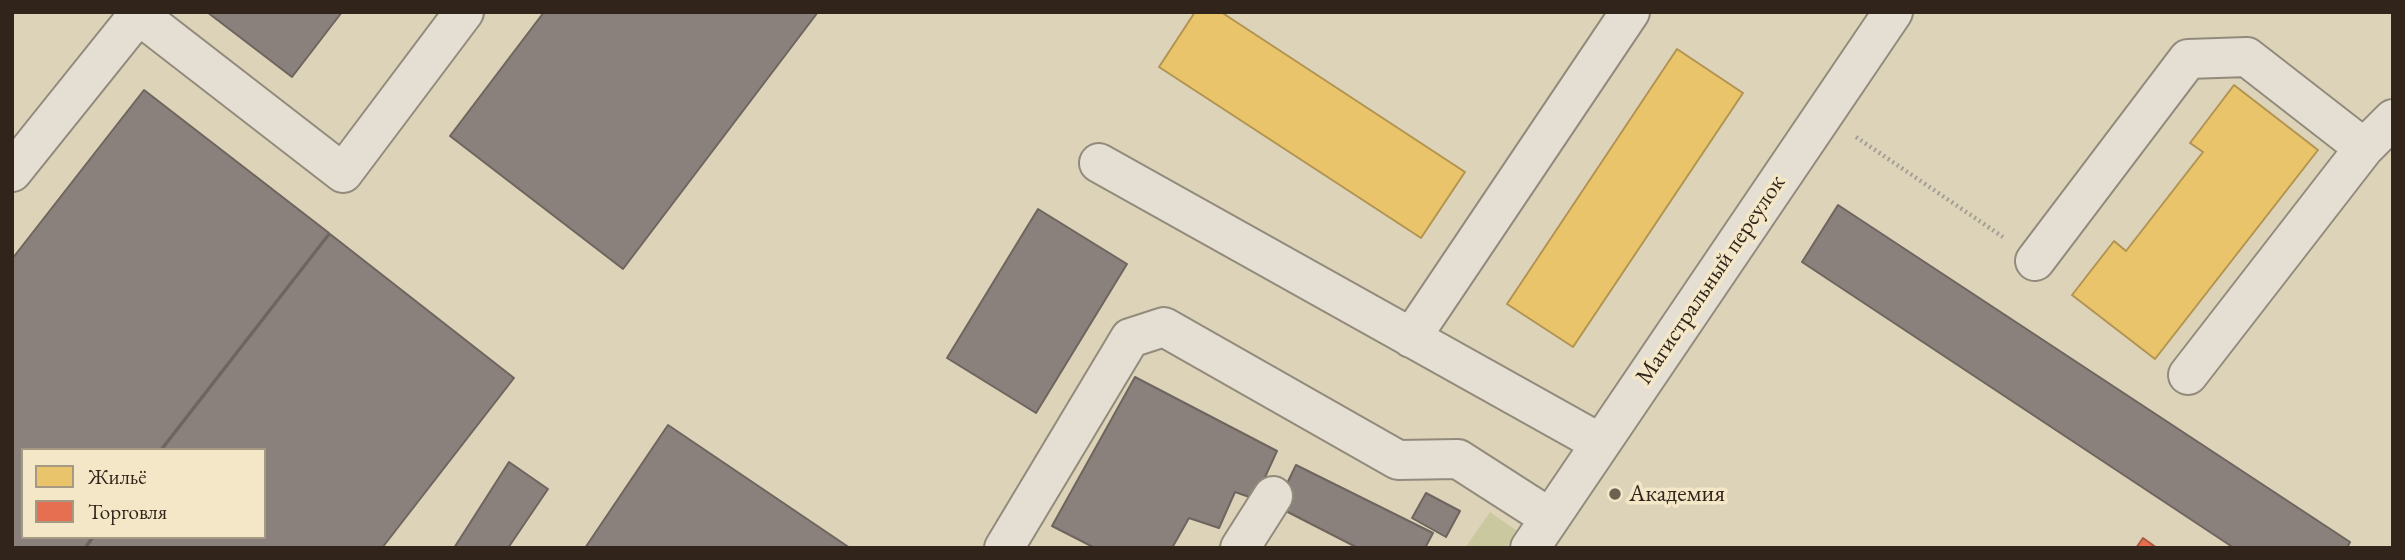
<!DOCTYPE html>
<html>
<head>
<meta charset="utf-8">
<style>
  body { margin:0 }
  #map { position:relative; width:2405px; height:560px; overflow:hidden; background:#ddd3b9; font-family:"EB Garamond",serif }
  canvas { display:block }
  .frame { position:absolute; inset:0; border:14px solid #31251b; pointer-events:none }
  .legend { position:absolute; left:21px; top:448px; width:245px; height:91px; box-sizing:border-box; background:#f3e7c8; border:2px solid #a59983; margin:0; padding:9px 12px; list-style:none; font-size:21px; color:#31251b }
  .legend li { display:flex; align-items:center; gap:14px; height:35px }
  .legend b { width:35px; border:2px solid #a59983 }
</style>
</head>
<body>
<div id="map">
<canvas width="2405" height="560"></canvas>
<div class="frame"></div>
<ul class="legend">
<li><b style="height:19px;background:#e9c46a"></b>Жильё</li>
<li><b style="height:19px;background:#e76f51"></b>Торговля</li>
</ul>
</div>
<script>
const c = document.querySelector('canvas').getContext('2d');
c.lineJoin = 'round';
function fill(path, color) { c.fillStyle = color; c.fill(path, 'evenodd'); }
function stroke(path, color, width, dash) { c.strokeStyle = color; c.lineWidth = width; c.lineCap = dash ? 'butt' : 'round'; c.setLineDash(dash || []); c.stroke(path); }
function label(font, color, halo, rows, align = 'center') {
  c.font = font + ' "EB Garamond",serif'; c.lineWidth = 7; c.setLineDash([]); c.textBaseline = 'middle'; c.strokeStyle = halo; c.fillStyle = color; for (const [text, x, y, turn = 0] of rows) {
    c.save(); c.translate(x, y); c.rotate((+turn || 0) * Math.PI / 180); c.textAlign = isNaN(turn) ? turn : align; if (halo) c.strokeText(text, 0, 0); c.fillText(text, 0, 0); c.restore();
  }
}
const green = new Path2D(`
  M1490 512 1517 531 1506 548H1465Z`);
const homes = new Path2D(`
  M1195 12H1221L1465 172 1421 238 1159 67Z
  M1677 49 1743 93 1573 347 1507 304Z
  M2234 85 2318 150 2155 359 2072 295 2114 241 2126 251 2203 152 2190 143Z`);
const shops = new Path2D(`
  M2143 538 2157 548H2136Z`);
const industry = new Path2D(`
  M207 12H342L292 77Z
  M544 12H818L623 269 450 136Z
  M144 90 329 233 160 450H23V537H92L84 548H12V259Z
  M1838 205 2350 542 2347 548H2234L1802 262Z
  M1038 209 1127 264 1036 413 947 358Z
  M330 234 514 378 382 548H86L94 537H264V450H162Z
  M1135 377 1277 451 1255 499 1235 492 1219 528 1189 518 1172 548H1095L1052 526Z
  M668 425 850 548H585Z
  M509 462 548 489 508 548H454Z
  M1296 465 1433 533 1425 548H1358L1276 506Z
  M1426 493 1460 511 1446 537 1412 518Z`);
const path = new Path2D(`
  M1856 137 2003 237`);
const minor = new Path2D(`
  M135 12 343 173 464 12
  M1099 163 1600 443
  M12 172 138 15
  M2035 261 2188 59 2247 57 2364 148
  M1411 338 1630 12
  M2188 375 2364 148 2393 119
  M1004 548 1130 338 1164 327 1398 460 1458 459 1550 518
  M1240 548 1273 496
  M1530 548 1893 12`);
const markers = [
  [1615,494,7,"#6d6252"]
];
const streetNames = [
  ["Магистральный переулок",1711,280,-56]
];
const poiNames = [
  ["Академия",1629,494]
];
fill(green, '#cac89e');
fill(homes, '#e9c46a');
stroke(homes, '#b29452', 2);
fill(shops, '#e76f51');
stroke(shops, '#b05941', 2);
fill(industry, '#8a817c');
stroke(industry, '#6f655f', 2);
stroke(minor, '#928b7c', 42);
stroke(path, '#a49f94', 4.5, [2, 3.5]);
stroke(minor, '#e4dfd2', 38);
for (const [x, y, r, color] of markers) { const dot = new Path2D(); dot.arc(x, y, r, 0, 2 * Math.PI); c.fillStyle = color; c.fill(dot); stroke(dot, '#f3e7c8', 2.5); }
label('24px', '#31251b', '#f3e7c8', streetNames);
label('24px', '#31251b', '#f3e7c8', poiNames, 'left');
</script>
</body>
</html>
